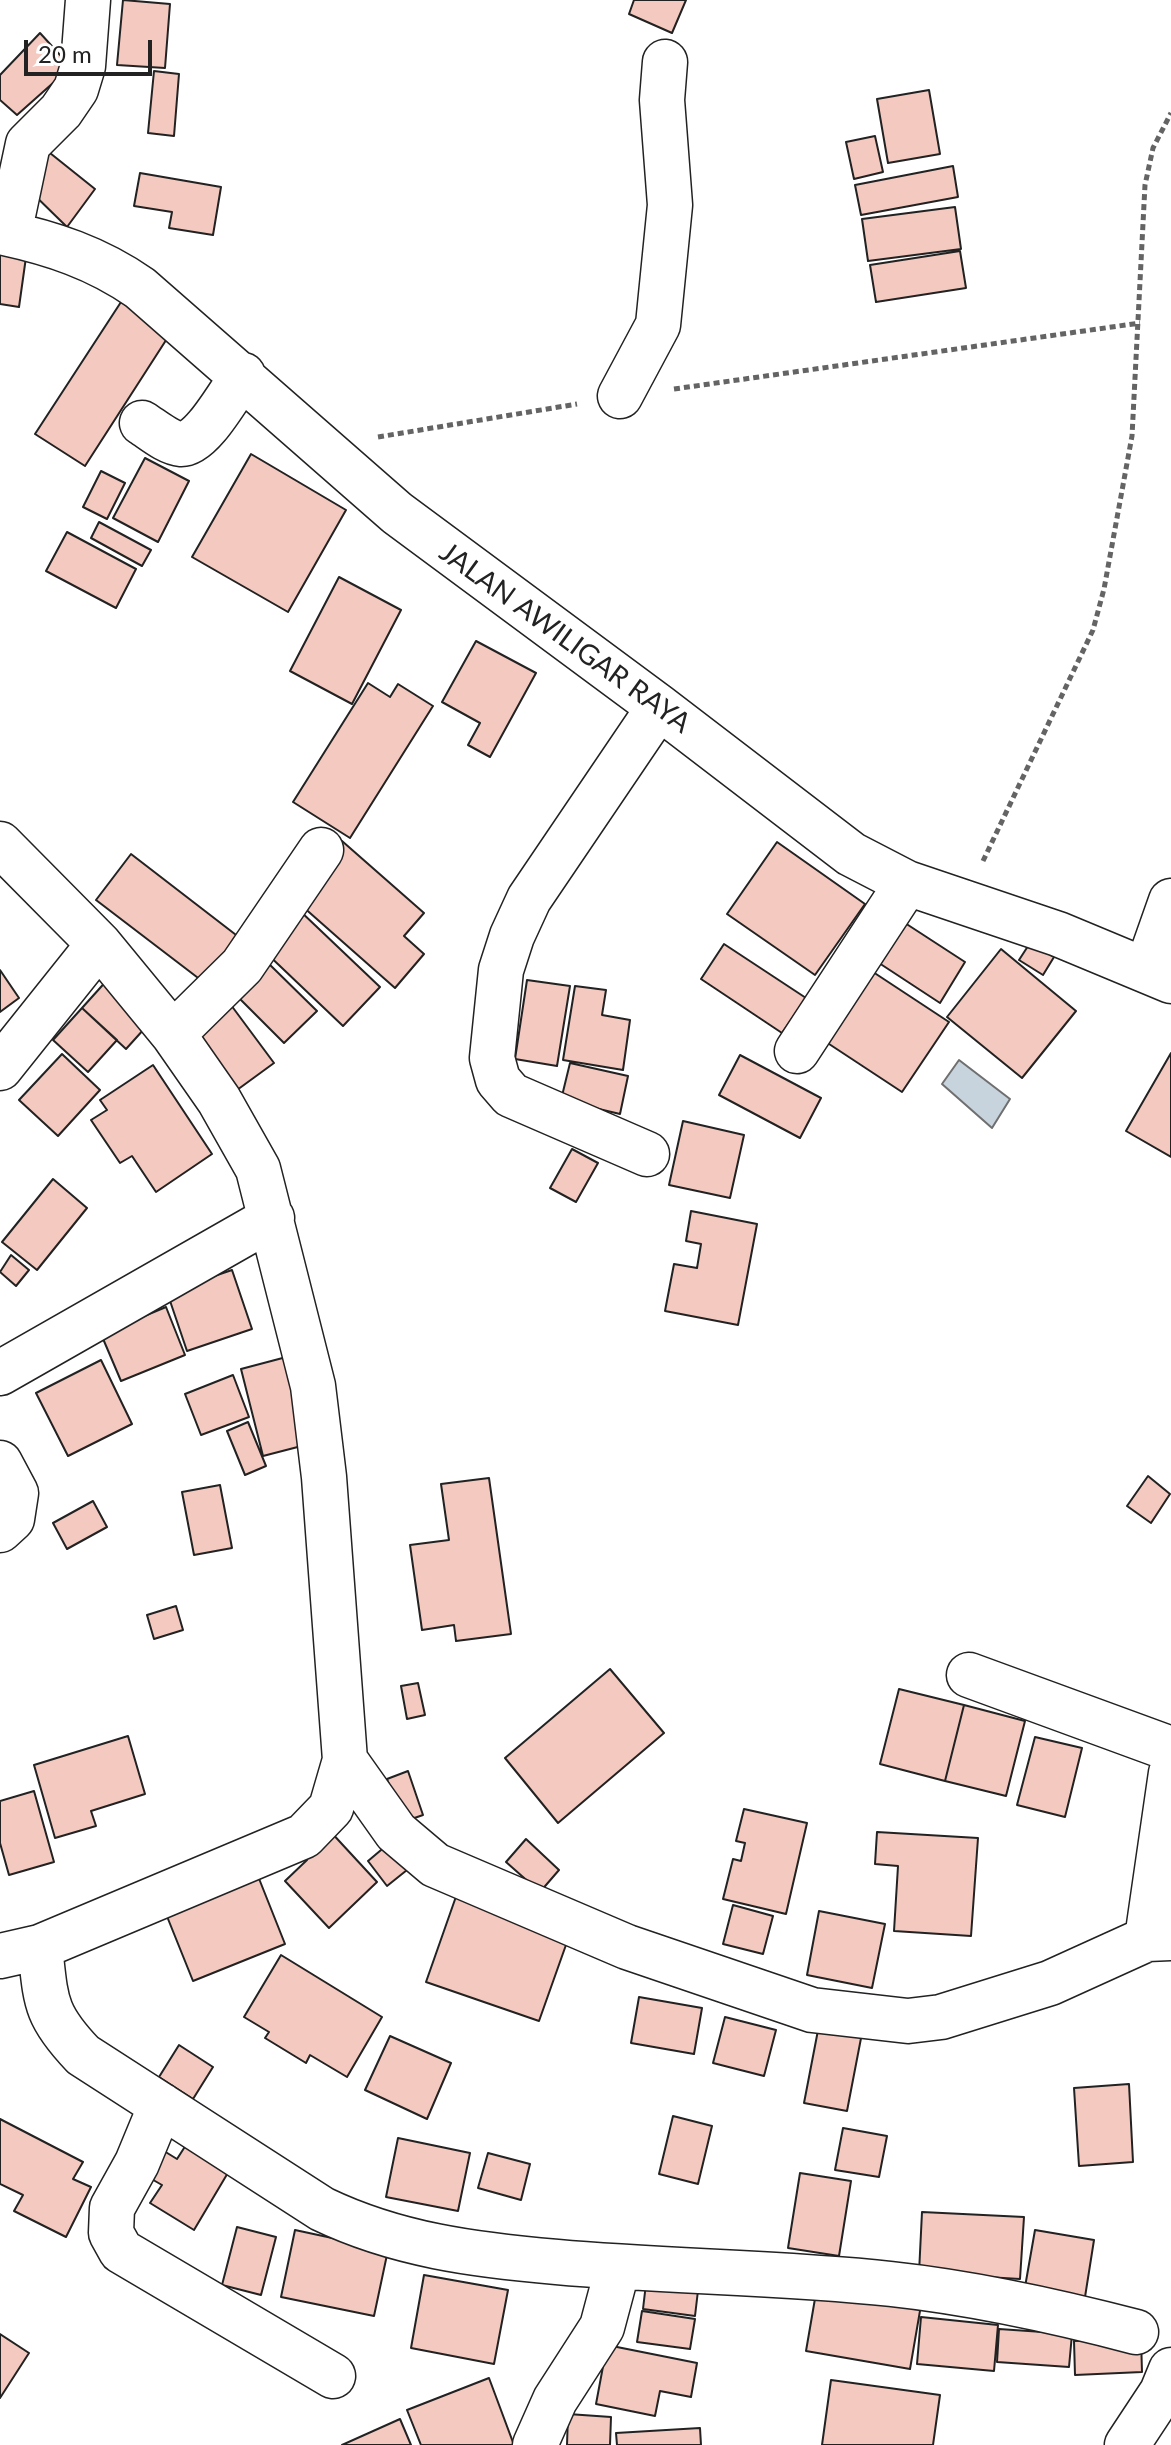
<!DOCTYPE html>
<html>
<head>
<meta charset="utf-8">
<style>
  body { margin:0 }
  #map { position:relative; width:1171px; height:2445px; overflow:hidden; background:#fff; font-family:Lato,sans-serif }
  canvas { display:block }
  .scale { position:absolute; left:24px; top:40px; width:128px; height:36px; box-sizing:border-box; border:4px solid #222; border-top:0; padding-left:10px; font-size:24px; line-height:28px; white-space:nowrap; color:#222; -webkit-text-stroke:6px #fff; paint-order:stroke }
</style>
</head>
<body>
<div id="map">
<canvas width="1171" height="2445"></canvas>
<div class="scale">20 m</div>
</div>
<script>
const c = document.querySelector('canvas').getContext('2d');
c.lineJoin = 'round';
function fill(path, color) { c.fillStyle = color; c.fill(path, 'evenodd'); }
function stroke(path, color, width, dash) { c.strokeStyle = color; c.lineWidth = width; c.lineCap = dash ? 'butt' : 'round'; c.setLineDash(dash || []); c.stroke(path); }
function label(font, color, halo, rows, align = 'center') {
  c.font = font + ' Lato,sans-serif'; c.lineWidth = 6; c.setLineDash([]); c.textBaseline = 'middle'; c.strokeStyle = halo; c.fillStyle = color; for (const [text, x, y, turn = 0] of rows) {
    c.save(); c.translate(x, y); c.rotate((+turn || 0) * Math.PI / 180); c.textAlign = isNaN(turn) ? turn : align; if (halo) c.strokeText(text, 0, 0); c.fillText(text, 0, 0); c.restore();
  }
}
const water = new Path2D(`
  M959 1060 1010 1099 992 1128 942 1084Z`);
const building = new Path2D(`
  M123 0 170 4 165 68 117 65Z
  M634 0H686L672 33 629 14Z
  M40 33 71 67 17 115 0 100V75Z
  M154 71 179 74 174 136 148 133Z
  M929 90 940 154 888 163 877 99Z
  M875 136 883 172 854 179 846 142Z
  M40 145 95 189 67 227 20 181Z
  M953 166 958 197 861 215 855 185Z
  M140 173 221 187 213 235 169 228 172 212 134 206Z
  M955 207 961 249 868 261 862 219Z
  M0 246 27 250 19 307 0 304Z
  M960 251 966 288 876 302 870 265Z
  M121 302 170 334 85 466 35 434Z
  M251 454 346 510 288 612 192 557Z
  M145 458 189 481 158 542 113 518Z
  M101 471 125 483 107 519 83 507Z
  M99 522 151 550 142 566 91 538Z
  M67 532 136 569 116 608 46 571Z
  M339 577 401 610 352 704 290 671Z
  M476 641 536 673 490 757 468 745 480 723 442 702Z
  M368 683 390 697 398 684 433 706 350 838 293 802Z
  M342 841 424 913 404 936 424 954 395 988 293 898Z
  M777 842 865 904 815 975 727 914Z
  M131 854 240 938 206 984 96 900Z
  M298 909 380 987 343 1026 261 948Z
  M905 923 965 962 940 1003 879 963Z
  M1030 943 1054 957 1043 975 1019 960Z
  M724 944 806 998 782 1033 701 979Z
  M1001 949 1076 1011 1022 1078 947 1017Z
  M265 960 317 1011 284 1043 233 992Z
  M0 970 19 998 0 1012Z
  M870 970 949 1022 902 1092 823 1040Z
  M109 978 154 1018 126 1049 82 1008Z
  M527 980 570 986 557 1066 515 1059Z
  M575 986 606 990 602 1015 630 1020 623 1070 563 1060Z
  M228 1001 274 1063 237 1090 192 1028Z
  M82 1008 117 1040 88 1072 53 1040Z
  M1171 1053V1157L1126 1131Z
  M62 1054 100 1090 58 1136 19 1100Z
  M740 1055 821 1098 800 1138 719 1095Z
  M570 1063 628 1076 620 1114 561 1100Z
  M153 1065 212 1154 156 1192 132 1156 120 1163 91 1120 107 1110 100 1100Z
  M683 1121 744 1135 730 1198 669 1185Z
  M572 1149 598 1163 576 1202 550 1188Z
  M53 1179 87 1208 37 1270 2 1242Z
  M691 1211 757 1224 738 1325 665 1311 674 1264 697 1268 701 1244 686 1241Z
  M11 1255 29 1270 16 1286 0 1272Z
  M232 1270 252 1329 187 1351 167 1292Z
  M166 1307 185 1355 121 1381 101 1334Z
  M294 1355 317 1442 263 1456 241 1369Z
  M101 1360 132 1424 68 1456 36 1393Z
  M233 1375 249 1417 201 1435 185 1394Z
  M248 1422 266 1466 245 1475 227 1431Z
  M1148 1476 1170 1494 1151 1523 1127 1506Z
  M489 1478 511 1634 456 1641 454 1625 422 1630 410 1545 449 1540 441 1484Z
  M220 1485 232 1548 194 1555 182 1492Z
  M93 1501 107 1527 67 1549 53 1523Z
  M176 1606 183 1630 154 1639 147 1615Z
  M610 1669 664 1733 558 1823 505 1758Z
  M418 1683 425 1715 407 1719 401 1686Z
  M899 1689 964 1705 945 1781 880 1764Z
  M964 1705 1025 1721 1006 1796 945 1781Z
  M128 1736 145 1794 91 1811 96 1826 55 1838 34 1765Z
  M1035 1737 1082 1748 1065 1817 1017 1805Z
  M408 1771 423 1815 403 1822 387 1779Z
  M34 1791 54 1862 9 1875 0 1843V1801Z
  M744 1809 807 1823 786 1914 723 1899 733 1859 741 1861 745 1843 736 1841Z
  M329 1830 377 1882 329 1928 285 1881 307 1860 302 1855Z
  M877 1832 978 1838 971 1936 894 1931 898 1866 875 1864Z
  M526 1839 559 1870 540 1892 506 1862Z
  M387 1845 407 1870 387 1886 368 1861Z
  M252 1861 285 1944 193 1981 160 1899Z
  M459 1888 572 1928 539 2021 426 1982Z
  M733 1905 773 1916 763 1954 723 1944Z
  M819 1911 885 1924 872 1988 807 1975Z
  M281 1955 382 2017 347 2077 310 2055 306 2063 265 2038 269 2032 244 2017Z
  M639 1997 702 2008 694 2054 631 2043Z
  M725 2017 776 2030 764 2076 713 2063Z
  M819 2025 862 2033 847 2111 804 2103Z
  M390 2036 451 2063 427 2119 365 2090Z
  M179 2045 213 2067 193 2099 159 2077Z
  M1129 2084 1133 2162 1079 2166 1074 2088Z
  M673 2116 712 2126 698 2184 659 2174Z
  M0 2119 83 2162 73 2179 91 2187 66 2237 14 2211 23 2195 0 2184Z
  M843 2128 887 2136 879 2177 835 2170Z
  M398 2138 470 2153 458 2211 386 2197Z
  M186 2145 229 2171 194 2230 150 2203 162 2185 148 2177 164 2151 177 2159Z
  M488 2153 530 2164 521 2200 478 2188Z
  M800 2173 851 2181 839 2256 788 2248Z
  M922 2212 1024 2217 1020 2279 919 2273Z
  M237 2227 276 2237 261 2295 222 2285Z
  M295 2230 388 2250 374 2316 281 2297Z
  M1035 2230 1094 2240 1085 2297 1025 2287Z
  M424 2275 508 2290 494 2364 411 2348Z
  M647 2275 699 2282 695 2316 643 2309Z
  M817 2287 921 2305 910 2369 806 2351Z
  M642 2311 695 2319 690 2349 637 2342Z
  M921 2317 998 2325 994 2371 917 2364Z
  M999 2329 1072 2334 1069 2367 997 2362Z
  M0 2334 29 2353 0 2398Z
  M1141 2338 1142 2372 1075 2375 1074 2341Z
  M607 2345 697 2363 691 2397 660 2391 655 2416 596 2404Z
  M489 2378 514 2445H421L407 2410Z
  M831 2380 940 2395 933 2445H822Z
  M568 2414 611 2417 610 2445H567Z
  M400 2419 411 2445H342Z
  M700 2428 701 2445H617L616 2433Z`);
const path = new Path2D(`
  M674 389 1140 323
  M378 437 577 404
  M983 861 1093 630 1104 589 1132 436 1145 185 1153 148 1171 113`);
const minor = new Path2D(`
  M0 232C52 243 97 258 140 288L397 513 659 707 851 854 907 883 1058 934 1171 981
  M9 234 28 144 61 111 76 89 83 66 88 0
  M620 396 658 325 670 205 662 100 665 62
  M142 423C153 430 168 443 181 444 202 445 230 392 243 375
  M0 844 99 944 173 1034 219 1100 258 1169 313 1386 324 1477 345 1760 396 1832 435 1865 627 1947 812 2010 908 2021 941 2017 1050 1983 1147 1939 1171 1938
  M1147 969 1171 901
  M173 1034 242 966 321 850
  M797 1051 907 883
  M0 1068 99 944
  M647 1154 511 1095 498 1080 492 1058 501 970 512 936 529 899 659 707
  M0 1373 272 1218
  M0 1463 16 1493 12 1519 0 1530
  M969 1675 1171 1749
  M1147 1939 1171 1773
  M40 1947C46 2001 44 2014 83 2055L322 2209C397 2245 475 2255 557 2262 668 2272 781 2272 891 2284 974 2293 1056 2311 1136 2332
  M0 1956 40 1947 304 1836 331 1808 345 1760
  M161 2105 137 2163 112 2208 111 2233 121 2251 333 2376
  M535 2445 555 2400 602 2327 618 2267
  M1127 2445 1162 2392 1171 2370`);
const streetNames = [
  ["JALAN AWILIGAR RAYA",565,638,36]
];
fill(water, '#c7d3dd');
stroke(water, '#6f6f6f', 2);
fill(building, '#f3c9c0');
stroke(building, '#222', 2);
stroke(minor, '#222', 47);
stroke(path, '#646464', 5, [6, 4]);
stroke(minor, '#fff', 44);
label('28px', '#222', '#fff', streetNames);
</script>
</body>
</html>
